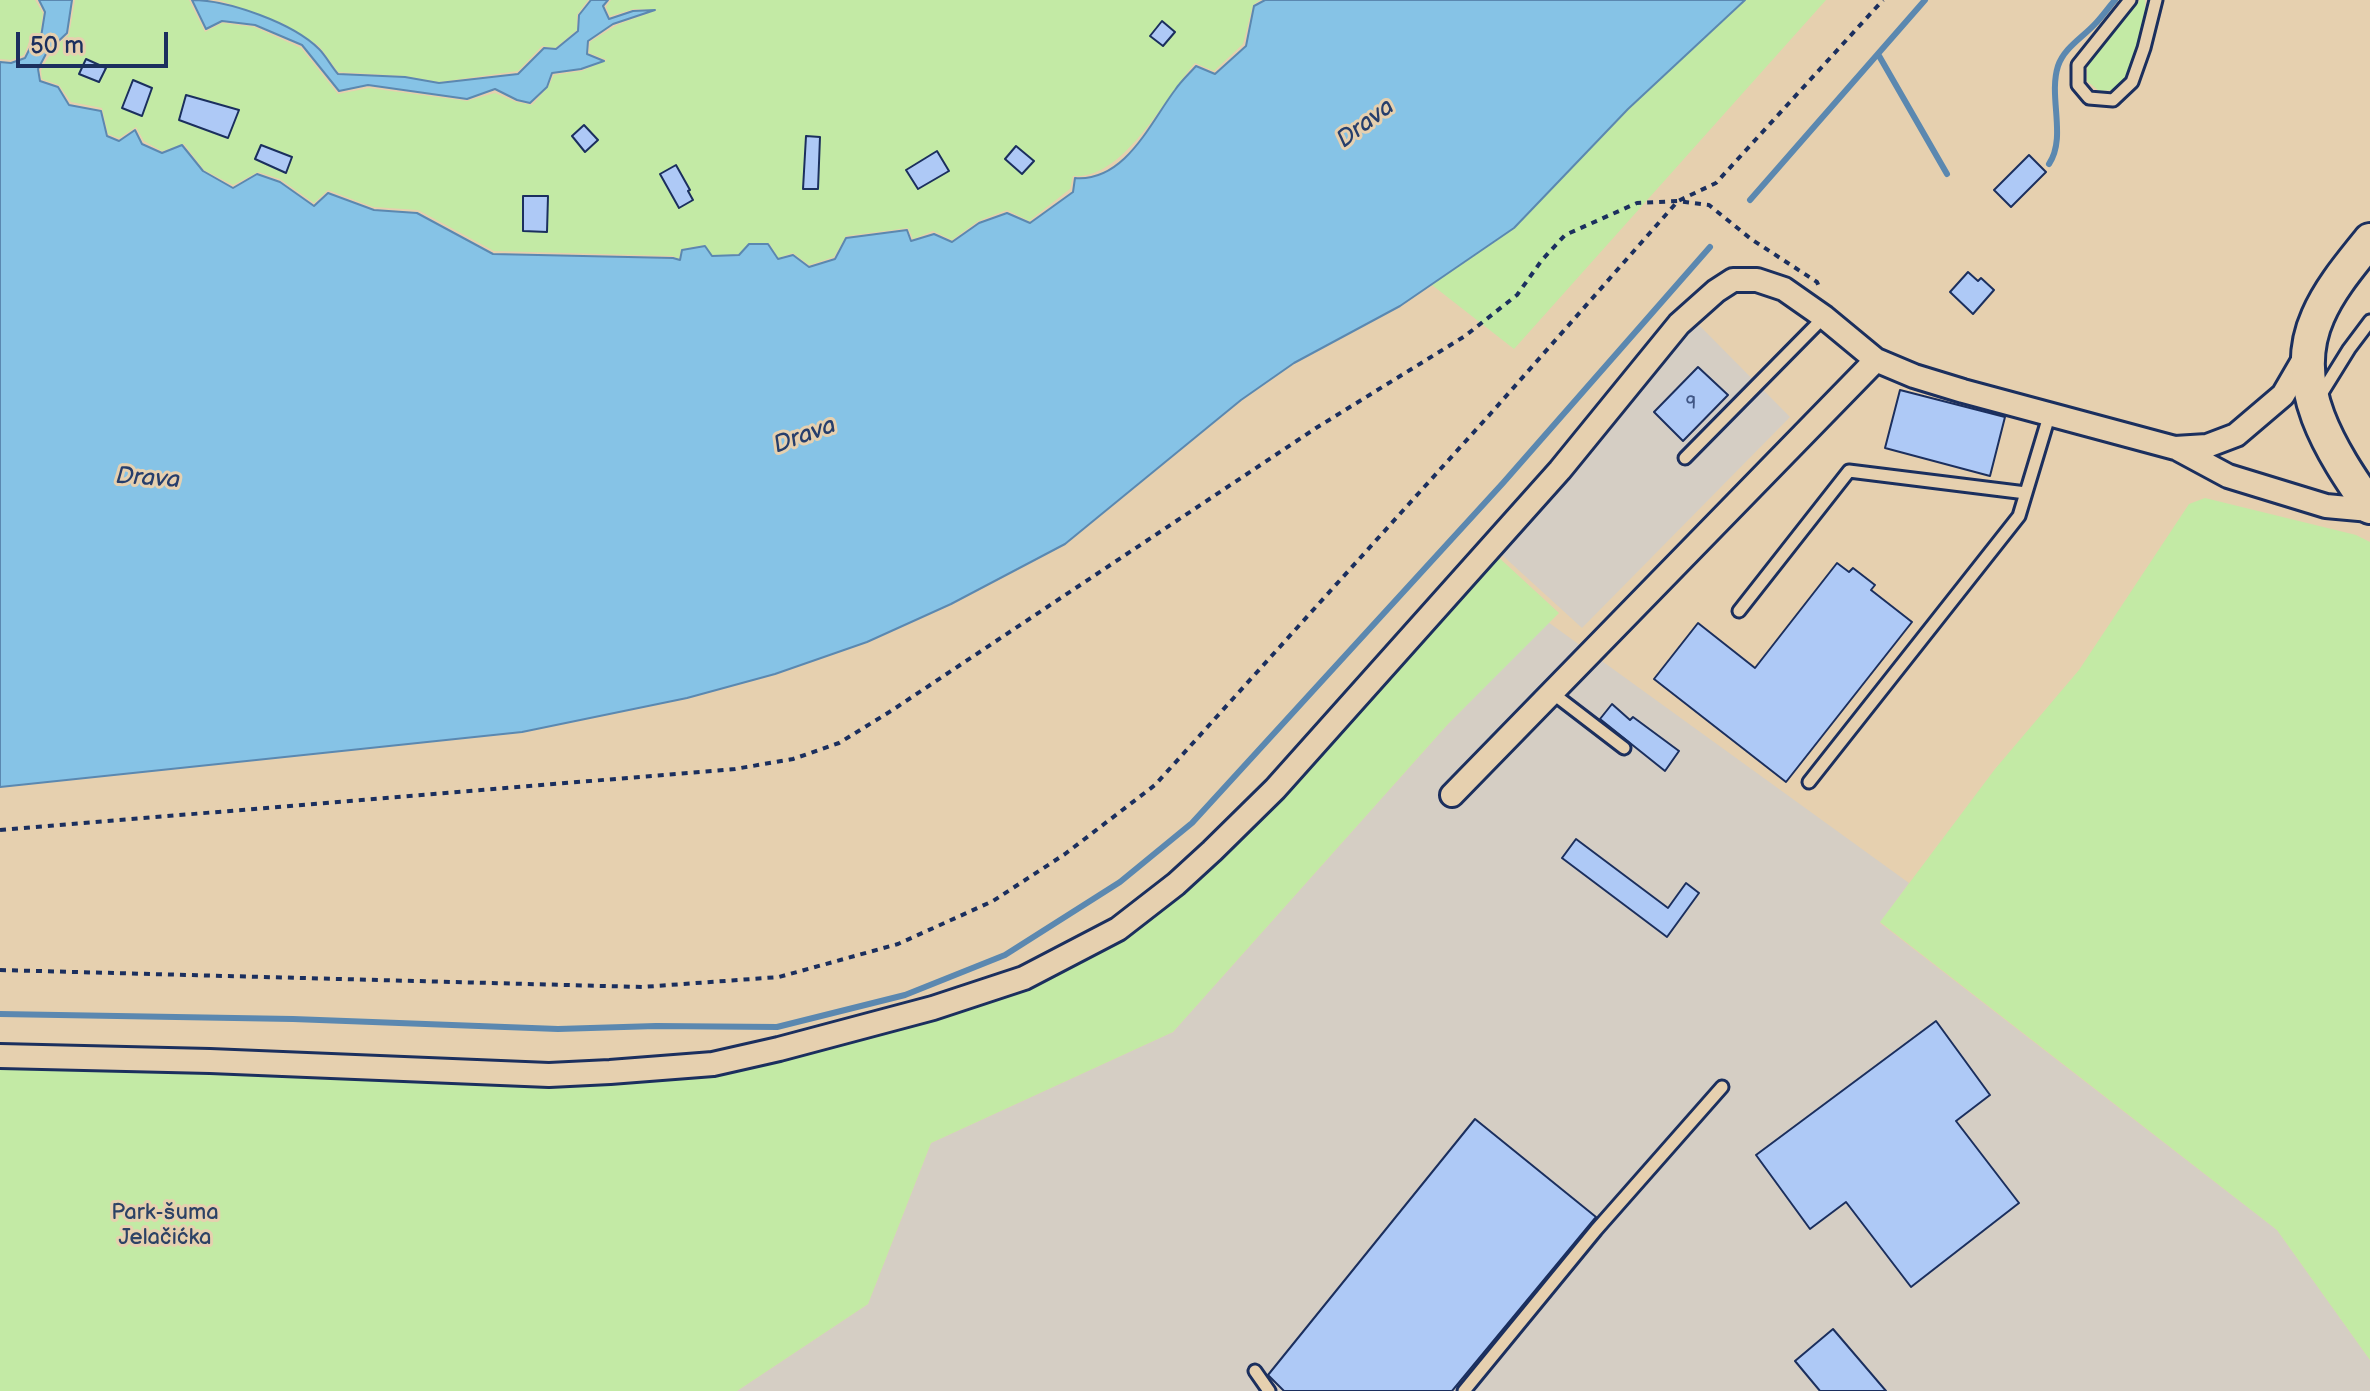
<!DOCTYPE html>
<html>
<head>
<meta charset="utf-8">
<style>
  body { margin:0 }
  #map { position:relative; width:2370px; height:1391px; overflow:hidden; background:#e6d0af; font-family:"Balsamiq Sans",sans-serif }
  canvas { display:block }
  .scale { position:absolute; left:16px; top:32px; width:152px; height:36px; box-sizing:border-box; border:4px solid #1b2f5e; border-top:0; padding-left:10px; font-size:24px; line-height:28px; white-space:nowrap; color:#1b2f5e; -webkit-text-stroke:6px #e6d0af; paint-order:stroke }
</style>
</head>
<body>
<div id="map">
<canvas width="2370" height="1391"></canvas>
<div class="scale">50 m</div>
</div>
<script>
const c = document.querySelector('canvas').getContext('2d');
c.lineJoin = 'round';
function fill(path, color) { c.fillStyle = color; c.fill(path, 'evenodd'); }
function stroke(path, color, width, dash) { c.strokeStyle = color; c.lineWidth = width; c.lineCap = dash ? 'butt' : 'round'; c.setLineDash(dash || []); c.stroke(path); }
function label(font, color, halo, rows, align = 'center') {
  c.font = font + ' "Balsamiq Sans",sans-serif'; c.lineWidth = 6; c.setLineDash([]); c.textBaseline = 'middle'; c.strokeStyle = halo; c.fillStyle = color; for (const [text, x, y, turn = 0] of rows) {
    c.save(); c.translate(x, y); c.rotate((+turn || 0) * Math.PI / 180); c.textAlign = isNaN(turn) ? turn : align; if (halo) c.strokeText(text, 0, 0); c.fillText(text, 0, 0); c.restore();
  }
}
const built = new Path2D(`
  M1697 323 1790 417 1582 628 1501 554 1670 350Z
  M1548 622 1909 883 1880 923 2277 1230 2370 1360V1391H737L868 1304 931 1143 1173 1032 1448 724Z`);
const green = new Path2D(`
  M0 0H35L43 13 40 35 29 42 24 55 11 60 0 59Z
  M75 0H189L205 32 222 23 254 27 301 48 338 94 369 88 467 101 495 93 516 102 532 105 548 87 554 75 582 71 607 60 589 53 590 42 617 25 657 10 634 9 610 16 606 7 611 0H1260L1253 5 1243 44 1214 71 1195 63C1164 98 1124 180 1073 176L1070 189 1029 221 1007 210 978 221 952 240 933 231 913 239 908 228 846 236 834 257 809 265 793 253 778 258 769 243H749L739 254 712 256 705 245 681 249 679 259 673 256 494 251 418 210 373 207 328 190 314 203 280 179 258 172 233 185 204 170 184 144 162 151 144 141 136 127 119 138 108 134 102 108 71 102 59 85 42 79 41 71C48 56 55 45 69 35Z
  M219 0H588L577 15V30L555 48 542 46 518 71 439 82 405 76 338 72 319 46 282 23Z
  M1746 0H1826L1514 349 1432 285 1545 194 1650 88Z
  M2140 0H2145C2147 22 2140 58 2127 76 2124 82 2117 86 2113 90L2099 91 2087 81V68L2093 53Z
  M2205 498 2356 535 2370 542V1360L2277 1230 1880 922 1995 769 2079 670 2189 504Z
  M1495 554 1559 613 1448 724 1173 1032 931 1143 868 1304 737 1391H0V1059L629 1080 825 1048 1126 930Z`);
const water = new Path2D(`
  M39 0H72L67 33 47 52 38 69 40 81 58 87 69 105 101 111 107 136 119 141 135 130 142 144 162 153 182 145 203 171 233 188 257 174 280 182 314 206 328 193 374 210 417 213 493 254 673 258 680 260 682 250 705 246 712 256 739 255 749 244H768L778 259 793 255 809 267 835 259 846 238 907 230 911 241 934 234 952 242 979 223 1007 213 1030 223 1073 192 1075 178C1125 182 1150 123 1175 90 1181 81 1189 74 1196 66L1215 74 1246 46 1254 6 1265 0H1745L1628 109 1514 228 1400 306 1294 363 1241 400 1065 544 951 604 867 642 775 674 687 698 522 732 0 787V62L11 63 25 58 32 44 41 37 45 12Z
  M192 0C228 0 293 23 319 49 326 56 331 66 338 74L405 77 439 83 518 74 544 48 556 49 578 31 579 15 591 0H608L603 6 609 19 633 11 655 10 613 24 588 41 587 54 604 61 581 69 552 73 547 87 530 103 517 100 495 89 467 99 368 85 339 91 302 45 255 25 222 21 206 29Z`);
const stream = new Path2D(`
  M1878 54 1947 174
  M2049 164C2067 137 2048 97 2058 66 2064 48 2082 38 2095 24 2102 17 2108 8 2115 0
  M1750 200 1925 0
  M0 1014 293 1019 558 1029 656 1026 777 1027 905 995 1005 955 1120 882 1192 823 1503 483 1710 247`);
const building = new Path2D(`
  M1162 21 1175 32 1163 46 1150 36Z
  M86 59 106 68 99 82 79 74Z
  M133 80 152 88 142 116 122 108Z
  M186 95 239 110 228 138 179 120Z
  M584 125 598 140 585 152 572 136Z
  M806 136 820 137 818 189H803Z
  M261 145 292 157 286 173 255 159Z
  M1016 146 1034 161 1022 174 1005 159Z
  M937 151 949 171 918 189 906 170Z
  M2029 155 2046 172 2011 207 1994 190Z
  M676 165 690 190 688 191 693 200 679 208 660 174Z
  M523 196H548L547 232 523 231Z
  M1968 272 1978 281 1981 278 1994 290 1973 314 1950 292Z
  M1698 367 1728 395 1683 441 1654 412Z
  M1900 390 2005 417 1990 476 1885 448Z
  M1837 563 1849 572 1853 568 1875 585 1871 590 1912 622 1786 782 1654 679 1698 623 1755 668Z
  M1612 704 1630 720 1633 717 1679 751 1665 771 1600 719Z
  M1576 839 1668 908 1686 883 1699 893 1667 937 1562 858Z
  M1936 1021 1990 1095 1956 1121 2019 1203 1911 1287 1846 1202 1810 1229 1756 1155Z
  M1475 1119 1596 1217 1452 1391H1284L1268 1375Z
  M1833 1329 1886 1391H1820L1795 1361Z`);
const path = new Path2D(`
  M0 830 735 769 793 759 839 743 891 711 1316 428 1465 336 1517 295 1542 260 1565 235 1637 203 1678 201 1709 205 1751 239 1817 282 1819 287
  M0 970 642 987 779 977 898 944 993 901 1065 854 1155 785 1492 412 1678 201 1716 183 1883 0`);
const service = new Path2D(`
  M2130 0 2078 65V85L2089 98 2113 100 2132 82 2144 48 2156 0
  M2318 399 2349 349 2370 321
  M1685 458 1824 317
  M1739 611 1849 471 2026 493
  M1551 692 1624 748
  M1809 782 2019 516 2050 413
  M1255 1371 1269 1391
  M1464 1391 1596 1230 1722 1087`);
const minor = new Path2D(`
  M2176 448 2228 476 2326 506 2370 510
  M1452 795 1876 360
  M0 1056 210 1061 549 1075 610 1072 713 1064 779 1049 933 1008 1024 978 1118 929 1176 884 1212 851 1275 789 1560 470 1679 324 1716 291 1733 280H1757L1784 289 1824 317 1876 360 1914 376 1963 391 2175 448 2207 446 2236 435 2283 395 2308 352`);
const secondary = new Path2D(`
  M2370 240C2351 264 2330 288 2318 316 2287 385 2332 452 2370 507`);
const numberNames = [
  ["9",1691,404]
];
const parkNames = [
  ["Park-šuma",165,1213],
  ["Jelačićka",165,1238]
];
const waterNames = [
  ["Drava",1366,124,-37],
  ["Drava",805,436,-20],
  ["Drava",148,479,4]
];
fill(built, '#d5cec4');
fill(green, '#c3eaa5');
fill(water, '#86c3e6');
stroke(water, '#5b88b0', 2);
stroke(stream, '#5b88b0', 6);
fill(building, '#aec9f6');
stroke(building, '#1b2f5e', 2);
stroke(service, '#1b2f5e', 17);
stroke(minor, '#1b2f5e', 28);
stroke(secondary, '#1b2f5e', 38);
stroke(path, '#1b2f5e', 4, [6, 6]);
stroke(service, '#e6d0af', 11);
stroke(minor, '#e6d0af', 22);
stroke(secondary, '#e6d0af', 32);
label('18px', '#405684', null, numberNames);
label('22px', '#2c4265', '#e6d0af', parkNames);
label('italic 24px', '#263e6c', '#e6d0af', waterNames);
</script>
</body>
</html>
